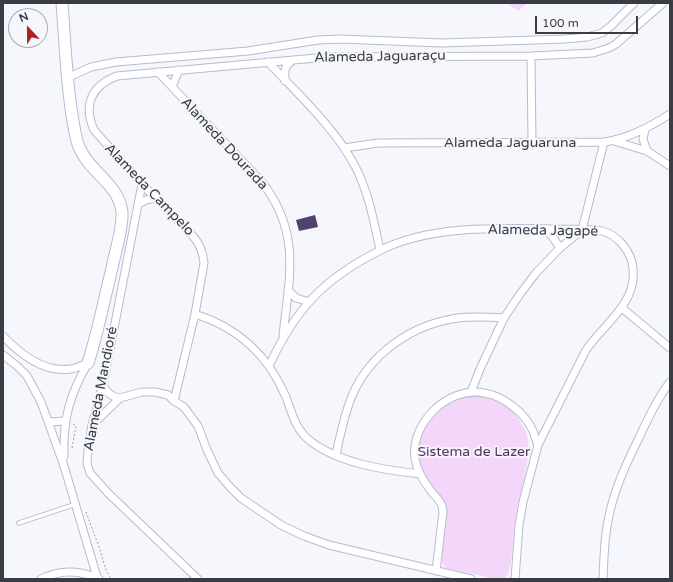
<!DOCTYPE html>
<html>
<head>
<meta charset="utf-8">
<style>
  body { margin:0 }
  #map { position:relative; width:673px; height:582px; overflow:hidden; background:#f6f7fc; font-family:"Varela Round",sans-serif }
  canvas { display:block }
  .frame { position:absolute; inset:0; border:4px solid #3a3c45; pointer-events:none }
  .north { position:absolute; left:8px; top:8px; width:40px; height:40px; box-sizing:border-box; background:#f6f7fc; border:1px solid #abacb3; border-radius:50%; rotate:338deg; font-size:11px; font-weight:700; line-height:16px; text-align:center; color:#3a3c45 }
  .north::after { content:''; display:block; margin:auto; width:14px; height:18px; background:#b0201d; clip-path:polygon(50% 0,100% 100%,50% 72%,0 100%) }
  .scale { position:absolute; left:535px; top:16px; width:103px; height:18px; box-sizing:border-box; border:2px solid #3a3c45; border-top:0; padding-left:5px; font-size:12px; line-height:14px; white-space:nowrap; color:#3a3c45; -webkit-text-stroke:3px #f6f7fc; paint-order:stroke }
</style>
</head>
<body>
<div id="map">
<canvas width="673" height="582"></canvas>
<div class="frame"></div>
<div class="north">N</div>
<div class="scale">100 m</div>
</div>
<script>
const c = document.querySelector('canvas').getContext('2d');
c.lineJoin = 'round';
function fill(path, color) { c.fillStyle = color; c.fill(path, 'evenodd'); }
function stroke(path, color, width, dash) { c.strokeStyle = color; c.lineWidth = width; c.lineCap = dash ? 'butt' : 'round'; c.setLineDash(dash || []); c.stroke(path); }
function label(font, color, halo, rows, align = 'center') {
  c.font = font + ' "Varela Round",sans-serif'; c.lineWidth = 4; c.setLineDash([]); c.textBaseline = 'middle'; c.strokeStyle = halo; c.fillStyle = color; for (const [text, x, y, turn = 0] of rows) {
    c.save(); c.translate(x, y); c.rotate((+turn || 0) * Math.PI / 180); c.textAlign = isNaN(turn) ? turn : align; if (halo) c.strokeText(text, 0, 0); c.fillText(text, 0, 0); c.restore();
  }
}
const green = new Path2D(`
  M507 3H527L518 11Z
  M479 395C494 399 508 404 517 417 522 424 527 431 528 439 531 462 520 492 516 515 512 535 514 556 508 575L503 579H494L446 568 443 565 441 560 446 508 423 473 418 456 419 442 424 427 432 416 444 405 460 399Z`);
const building = new Path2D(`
  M315 215 318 227 299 231 296 220Z`);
const path = new Path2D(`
  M72 448 76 426 73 424
  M86 512 99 547 106 570 111 579`);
const lane = new Path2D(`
  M19 523 76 504`);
const street = new Path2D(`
  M531 56 532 143
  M268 62C298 94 337 130 356 168 369 194 374 222 380 250
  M158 72 262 182C302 234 289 277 283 336
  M67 78 91 67 116 62 248 51 318 40 340 39 442 43 565 39 587 37 602 33 611 26 634 3
  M285 81C285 73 283 66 292 61
  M172 87 179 70
  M645 129 643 139 647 151
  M614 141 647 151 670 166
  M344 148 378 143 604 142C627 139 650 127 670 114
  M142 184 103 385 92 425 88 450 87 463 90 473 108 493 198 579
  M139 204 146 200 157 198
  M544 229 552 236 560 248
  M288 290 296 298 309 302
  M622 308 670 348
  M195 314C239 328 268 355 286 397 292 413 295 428 308 439 336 463 384 470 420 474
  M3 336C20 354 44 373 71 369 77 368 83 365 88 363
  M3 355 17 366 27 376 41 402 64 466 97 577 99 579
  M269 366C295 310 323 279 379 251 429 225 499 228 554 229 568 230 590 228 602 231 618 235 632 252 633 269 637 303 604 324 586 350L538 445 523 502 519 525 515 579
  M103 385C106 392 111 397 120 398
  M471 392 480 369 504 318 520 294 536 273 560 248 582 230 604 142
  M174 401 195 314 204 263C203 251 199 242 191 234L142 184 94 130C83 105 91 86 117 76L327 57 531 56 593 53 609 48 616 44 663 3
  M49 422 65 421
  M92 425 120 398 142 392H155L168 395 174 401 184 407 192 418 198 426 207 450 218 473 230 487 241 498 281 525 304 536 329 545 471 579
  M336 455C340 436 344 415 352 396 370 353 413 324 458 318 474 316 489 317 504 318
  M64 457C63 419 69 396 88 363
  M436 571 443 512 442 506C440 500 435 496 431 491 424 482 417 470 415 459 410 423 448 386 484 393 504 396 525 413 533 431 535 436 536 441 538 445
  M41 579C62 569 77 571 97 577L98 579
  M603 579C604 559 604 540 608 521 613 492 626 464 639 438 648 418 657 399 670 382`);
const secondary = new Path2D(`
  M62 3C65 40 66 78 72 115 74 126 75 137 79 147 89 172 119 184 122 212 123 229 115 252 112 268 104 300 98 332 88 363`);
const streetNames = [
  ["Alameda Jaguaraçu",380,57,-1],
  ["Alameda Jaguaruna",510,143],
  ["Alameda Dourada",224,144,47],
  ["Alameda Campelo",149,190,46],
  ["Alameda Jagapé",543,231,1],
  ["Alameda Mandioré",101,389,-79]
];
const parkNames = [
  ["Sistema de Lazer",474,452]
];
fill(green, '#f3d6fa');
fill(building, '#50436f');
stroke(lane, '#b6bbcf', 5.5);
stroke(street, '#b6bbcf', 9);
stroke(secondary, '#b6bbcf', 13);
stroke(path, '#9e9fa6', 1, [2, 2]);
stroke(lane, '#fff', 3.5);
stroke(street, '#fff', 7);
stroke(secondary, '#fff', 11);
label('14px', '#3a3c45', '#f6f7fc', streetNames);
label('14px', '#5a2e65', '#f6f7fc', parkNames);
</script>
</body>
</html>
